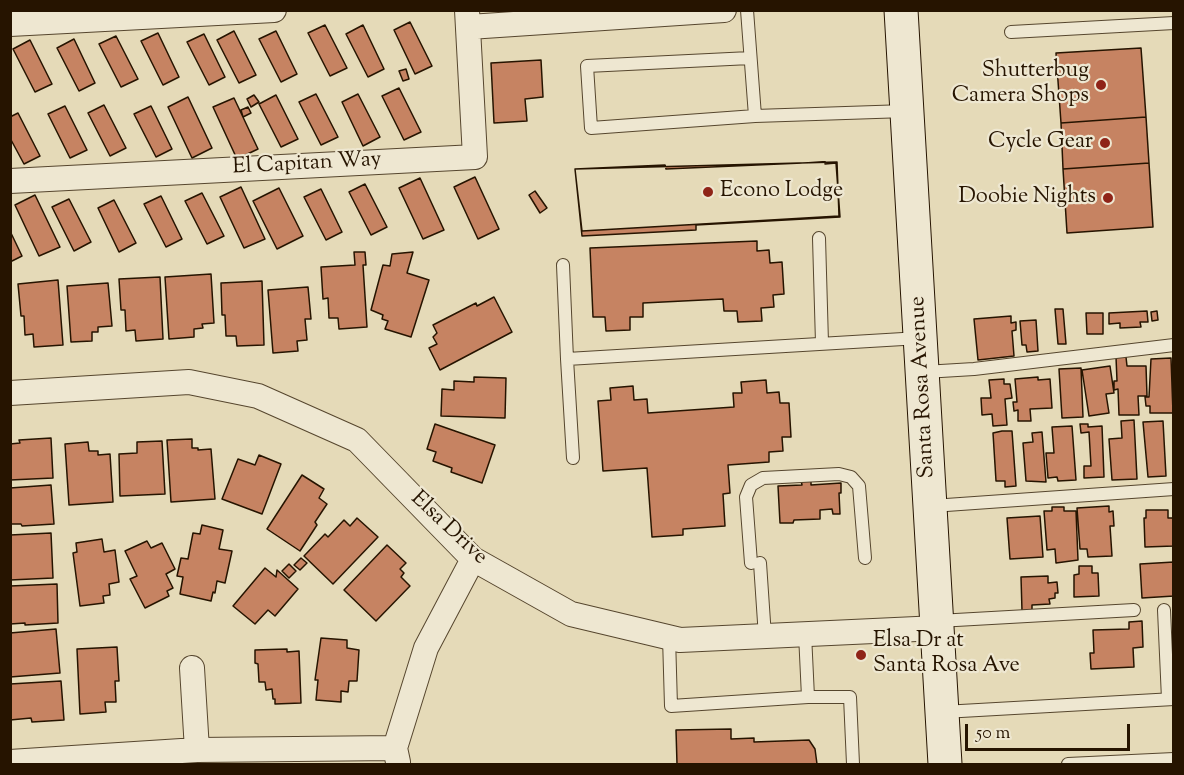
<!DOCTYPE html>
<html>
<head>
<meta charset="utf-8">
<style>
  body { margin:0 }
  #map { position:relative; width:1184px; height:775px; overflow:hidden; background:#e5dab8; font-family:"Sorts Mill Goudy",serif }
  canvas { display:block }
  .frame { position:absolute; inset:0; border:12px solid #261400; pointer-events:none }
  .scale { position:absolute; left:965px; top:724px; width:165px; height:27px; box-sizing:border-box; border:3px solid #261400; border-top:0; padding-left:8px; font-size:18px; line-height:21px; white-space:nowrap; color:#261400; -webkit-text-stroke:4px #eee7d1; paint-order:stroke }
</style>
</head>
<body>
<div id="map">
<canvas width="1184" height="775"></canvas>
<div class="frame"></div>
<div class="scale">50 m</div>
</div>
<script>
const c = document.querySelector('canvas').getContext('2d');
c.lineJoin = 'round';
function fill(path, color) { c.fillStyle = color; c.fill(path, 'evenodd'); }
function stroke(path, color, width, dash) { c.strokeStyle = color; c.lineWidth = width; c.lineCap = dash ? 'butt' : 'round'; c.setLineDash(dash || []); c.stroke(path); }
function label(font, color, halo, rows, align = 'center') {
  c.font = font + ' "Sorts Mill Goudy",serif'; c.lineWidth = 4.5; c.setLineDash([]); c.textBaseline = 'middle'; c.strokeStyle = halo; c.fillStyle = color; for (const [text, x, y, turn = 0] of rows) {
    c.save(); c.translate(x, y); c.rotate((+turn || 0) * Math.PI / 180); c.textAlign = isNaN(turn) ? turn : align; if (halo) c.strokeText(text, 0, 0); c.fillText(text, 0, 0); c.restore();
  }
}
const building = new Path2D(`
  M410 22 432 66 415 74 394 30Z
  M325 25 347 68 330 76 308 33Z
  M363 25 384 69 368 77 346 34Z
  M234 31 256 75 239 83 217 40Z
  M276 31 297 74 281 82 259 39Z
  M158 33 179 77 163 85 141 41Z
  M204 34 225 77 209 85 187 42Z
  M116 36 138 79 121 87 99 44Z
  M74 39 95 83 79 91 57 48Z
  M30 40 52 84 35 92 13 49Z
  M1141 48 1146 117 1061 123 1056 53Z
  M541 60 543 97 525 99 527 121 494 123 491 63Z
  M406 69 409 79 403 81 399 71Z
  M399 88 421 132 404 140 382 96Z
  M316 94 338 137 321 145 299 102Z
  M358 94 380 137 363 146 342 102Z
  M254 95 259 102 251 107 247 99Z
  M276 95 298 139 281 147 259 104Z
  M188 97 212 148 192 158 168 107Z
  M234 98 258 149 237 159 213 107Z
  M104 105 126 148 110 156 88 113Z
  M65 106 87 150 70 158 48 114Z
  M151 106 172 149 156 157 134 114Z
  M248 107 251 113 243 117 241 110Z
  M18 113 40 156 24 164 10 138V117Z
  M1146 117 1149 163 1063 169 1061 123Z
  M825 162V164L836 163 840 217 696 225V230L582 236 575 169 665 165 666 169Z
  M837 162 839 216 582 231 575 169Z
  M1149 163 1153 227 1067 233 1063 169Z
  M475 177 499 229 478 239 454 187Z
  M420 178 444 230 423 239 399 188Z
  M365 184 387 227 371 235 349 192Z
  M241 187 265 239 244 248 220 197Z
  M279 188 303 236 277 249 253 201Z
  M321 189 342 232 326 240 304 197Z
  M535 191 547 208 540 213 529 195Z
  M202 193 224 236 207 244 185 201Z
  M35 195 60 247 39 256 15 205Z
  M161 196 182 239 166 247 144 204Z
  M69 199 91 242 74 251 52 207Z
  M114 200 136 243 119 252 98 208Z
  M10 231 22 256 10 262Z
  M757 241V251L769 250 770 263 782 262 784 294 773 295 774 307 761 308 762 321 738 322 737 311H724L723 299 643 303V317H630V330L606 331 605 317H593L590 248Z
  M354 252H365L366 265H363L367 327 339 329 338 318H329L328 298 323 299 321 267 355 265Z
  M413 252 407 273 429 280 411 337 385 329 388 321 382 319 383 315 371 310 383 265 390 266 392 254Z
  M211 274 214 323 202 324 203 328 194 329V337L169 339 165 277Z
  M160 277 163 339 136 341 135 330 126 331 125 310H121L119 279Z
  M58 280 63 345 34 347 33 334 25 335 24 316H21L18 284Z
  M262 281 264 345 237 346 236 336H226L225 315H222L221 283Z
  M108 283 112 326 98 327V332H92V341L71 342 67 286Z
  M308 287 311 319H305L307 340 297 341 298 351 273 353 268 290Z
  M494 297 512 332 440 370 429 348 437 344 433 337 437 333 433 325 476 303 477 306Z
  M1055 309H1063L1066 344H1058Z
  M1147 311 1148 322H1140L1141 327 1120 328V323L1109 324V313Z
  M1157 311 1158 320 1152 321 1151 312Z
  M1086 313H1103V334H1087Z
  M1011 316V323L1016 322V330L1012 331 1014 356 978 360 974 319Z
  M1036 320 1038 351 1027 352 1026 345H1022L1020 321Z
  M1116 357H1126L1127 366H1146L1147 396H1138L1139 415H1119L1118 389 1114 390V381H1117Z
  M1171 358 1173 413H1150V406H1146L1145 397H1149L1151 359Z
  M1110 366 1114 393 1106 394 1109 413 1089 416 1082 370Z
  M1081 368 1083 417 1062 418 1059 369Z
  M474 377 506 378 505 418 441 416 442 389 454 390V381L474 382Z
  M1038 377V380L1050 379 1052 408 1030 409 1031 421H1018V410L1014 411 1013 402H1017L1015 379Z
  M1004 379V384H1010L1012 398 1005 399 1007 425 993 426 992 414 982 415 981 398H991L989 380Z
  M766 380 767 393 779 392 780 403H789L791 437H782L783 451 769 452V462L728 465 730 493 723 494 725 526 683 529V535L652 537 647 468 603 471 598 401 611 400 610 388 633 386 634 400 647 399 648 413 734 407 733 393H742L741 382Z
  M1134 420 1137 479 1112 480 1109 439 1122 438 1121 421Z
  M1163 421 1166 476 1148 477 1143 422Z
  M435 424 495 445 482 483 451 472 452 468 433 461 436 452 427 449Z
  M1080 424H1088V427L1102 426 1104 477 1084 478V466H1091L1089 432 1081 433Z
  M1072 426 1076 480 1058 481 1057 477 1048 478 1046 453H1054L1052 427Z
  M1002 431H1012L1016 486 1005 487V481H996L993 433Z
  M1042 432 1046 482 1026 481 1023 443 1033 442 1032 433Z
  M51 438 53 478 10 480V444L20 443 19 440Z
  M192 439V448H198V450L211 449 215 499 171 502 167 440Z
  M162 441 165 494 120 496 119 454 137 453V442Z
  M88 442 89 451H98V455L110 454 113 502 69 505 65 444Z
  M259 455 281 464 262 514 222 499 238 459 255 465Z
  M302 475 324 489 319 498 327 504 315 522 317 525 300 551 267 529Z
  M801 480H811V485L841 483V493H839L840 514H833L832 509 820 510V519L794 520 793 523H780L778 486 802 485Z
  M51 485 54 524 22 526 21 524H10V488Z
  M1109 506V512L1113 511 1114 526H1110L1112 556 1088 557 1087 549H1080L1077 508Z
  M1052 507H1064V511H1076L1078 560 1056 563 1055 549 1047 550 1044 511H1052Z
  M1146 510H1168V518H1174V546L1145 547 1144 518H1146Z
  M1040 516 1043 557 1010 559 1007 518Z
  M357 518 378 537 333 584 304 556 325 534 328 537 344 520 350 526Z
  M202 525 223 530 219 549 232 551 225 583 217 581 215 593 213 592 211 601 180 594 183 577 177 576 181 558 188 559 193 533 200 534Z
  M51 533 53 578 10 580V535Z
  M102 539 104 552 115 550 119 582 109 584 110 595 103 596 104 603 80 606 73 553 77 552 76 543Z
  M147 541 151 548 162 543 175 569 166 574 173 588 167 591 169 596 145 608 130 579 137 576 125 551Z
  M387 545 406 563 400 569 404 573 401 577 410 586 376 621 344 590Z
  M301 558 307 563 300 570 294 565Z
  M1174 562V596L1142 598 1140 564Z
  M289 564 296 571 289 578 282 571Z
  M1079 566H1092V573H1098L1099 596 1074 597V575L1079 574Z
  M265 568 276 577 277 570 298 589 275 616 268 610 255 624 233 606Z
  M1048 576V583L1057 582 1058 593H1055V598L1049 599 1050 604 1032 605V611H1022L1021 577Z
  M57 584 58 623 25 625V623L10 624V586Z
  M1142 621 1143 647 1133 648 1134 667 1091 669 1090 653H1094L1093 630 1129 629V622Z
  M56 629 60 673 10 677V633Z
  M321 638 347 640V648L359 650 357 681H349L348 692 341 691V702L316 700 318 680H315Z
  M117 647 119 681H115L116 702H105L106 712 80 714 77 649Z
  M287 649V652L299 651 301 703 275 704V699H273L272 689 266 690 265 682H259L258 664 255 663V650Z
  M61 681 64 720 32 722 31 718 10 720V684Z
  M731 729V739L754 738V742L809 740 815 749 817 764H677L676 730Z`);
const service = new Path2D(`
  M747 10 755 116 591 128 587 66 750 58
  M1011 32 1174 23
  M755 116 906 111
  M819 238 822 343
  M563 265 567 359 920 338
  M567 359 573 458
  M924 372 974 369 1174 345
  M932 506 1174 489
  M751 563 746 497 751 485 763 478 839 474 851 477 859 486 865 558
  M760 563 765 637
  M1164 610 1168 699
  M938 621 1134 610
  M805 634 808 697H850L853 764
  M669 637 671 706 808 697
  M943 712 1174 699
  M1068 764 1174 759`);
const minor = new Path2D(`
  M10 24 274 10
  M469 27 724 10
  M10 181 475 157 467 10
  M10 393 189 382 258 396 357 440 473 559 571 614 680 640 938 628
  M192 668 197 750
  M10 762 197 750 395 748
  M398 762 395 748 426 648 473 559`);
const secondary = new Path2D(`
  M901 10 945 764`);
const markers = [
  [1101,85,6,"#8f2418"],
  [1105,143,6,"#8f2418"],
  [708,192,6,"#8f2418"],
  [1108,198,6,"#8f2418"],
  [861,655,6,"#8f2418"]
];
const poiNames = [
  ["Shutterbug",1089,72],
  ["Camera Shops",1089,97],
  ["Cycle Gear",1093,143],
  ["Econo Lodge",720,192,"left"],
  ["Doobie Nights",1096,198],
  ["Elsa Dr at",873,642,"left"],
  ["Santa Rosa Ave",873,667,"left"]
];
const streetNames = [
  ["El Capitan Way",307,165,-3],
  ["Santa Rosa Avenue",924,387,-93],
  ["Elsa Drive",448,529,43]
];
fill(building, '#c68362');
stroke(building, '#261400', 1.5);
stroke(service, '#56462e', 14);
stroke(minor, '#56462e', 26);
stroke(secondary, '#261400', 35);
stroke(service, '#eee7d1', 12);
stroke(minor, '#eee7d1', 24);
stroke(secondary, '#eee7d1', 33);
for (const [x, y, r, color] of markers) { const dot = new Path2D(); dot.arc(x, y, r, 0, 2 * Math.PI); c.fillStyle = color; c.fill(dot); stroke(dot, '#eee7d1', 2); }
label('22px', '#261400', '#eee7d1', poiNames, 'right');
label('22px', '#261400', '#eee7d1', streetNames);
</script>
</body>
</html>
